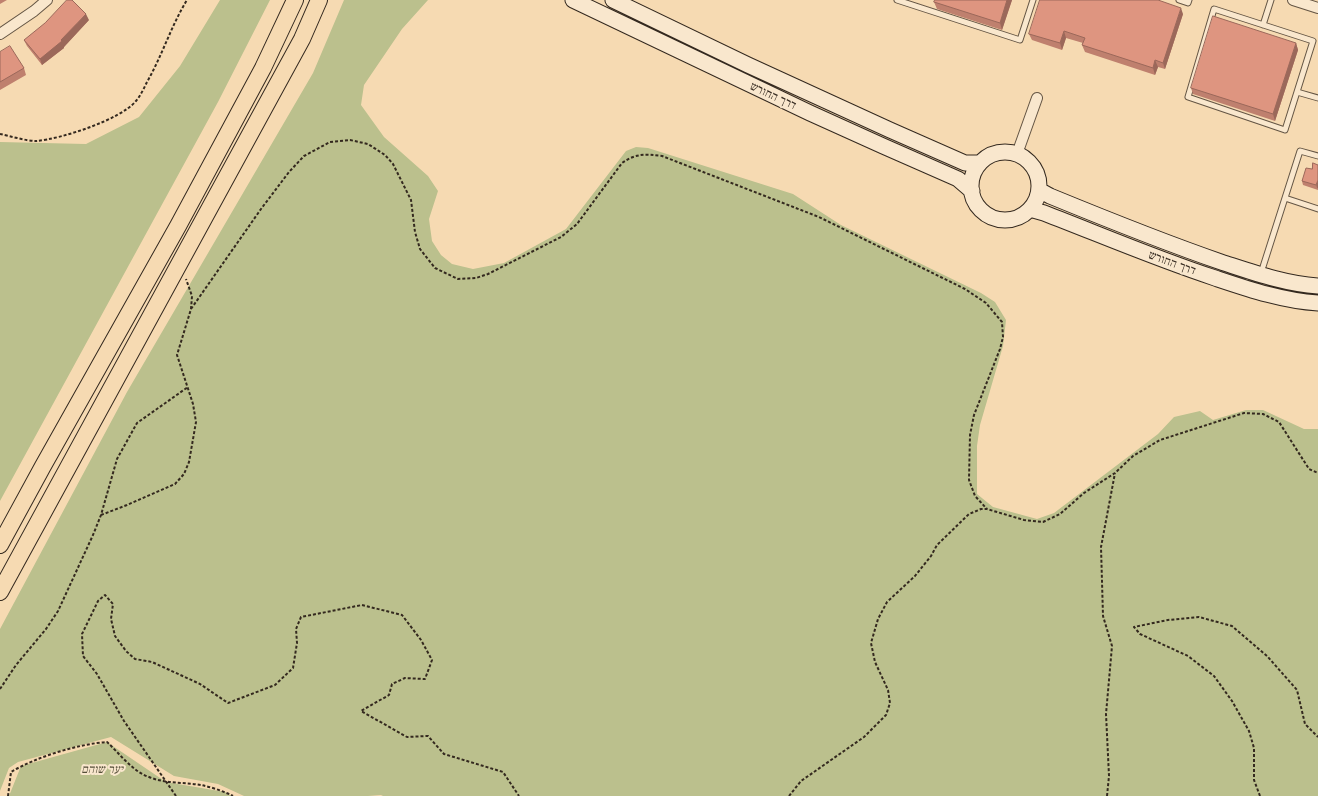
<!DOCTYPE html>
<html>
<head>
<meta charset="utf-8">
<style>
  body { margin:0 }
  canvas { display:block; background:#f6dab2 }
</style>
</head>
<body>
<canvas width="1318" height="796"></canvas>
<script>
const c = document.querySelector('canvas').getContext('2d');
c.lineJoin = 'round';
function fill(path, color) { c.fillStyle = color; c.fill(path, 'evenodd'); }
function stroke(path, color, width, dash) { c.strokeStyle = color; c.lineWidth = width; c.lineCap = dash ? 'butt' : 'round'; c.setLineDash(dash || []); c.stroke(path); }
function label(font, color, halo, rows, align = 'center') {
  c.font = font + ' "Libre Caslon Text","Frank Ruhl Libre",serif'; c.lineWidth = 4; c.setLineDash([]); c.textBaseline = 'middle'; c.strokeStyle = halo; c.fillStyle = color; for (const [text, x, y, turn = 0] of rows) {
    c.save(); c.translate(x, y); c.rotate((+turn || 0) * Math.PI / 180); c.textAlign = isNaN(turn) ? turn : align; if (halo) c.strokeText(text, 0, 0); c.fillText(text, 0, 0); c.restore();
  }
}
const green = new Path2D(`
  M220 0H270L218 102 0 501V142L86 144 139 117 180 66Z
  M344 0H428L402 29 364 85 361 105 384 137 428 176 438 191 429 219 432 241 441 255 452 264 473 269 504 263 566 229 626 151 636 147 648 148 793 194 841 225 981 293 995 302 1006 320 1003 346 980 425 977 446V494L993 507 1037 519 1054 513 1158 434 1174 417 1200 411 1213 420 1246 410H1263L1304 429H1318V796H383L381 795 368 796H244L218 784 174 776 111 737 18 762 9 768 0 791V629L127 392 313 73Z
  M107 742 166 782 225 792 232 796H9L21 766Z`);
const path = new Path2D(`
  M0 134C10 136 26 141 36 141 61 139 120 120 136 101 141 95 144 88 147 82 162 56 171 26 187 0
  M191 309 261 209 289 172 304 156 330 142 350 140 368 144 385 155 393 164 411 200 415 232 420 249 435 268 458 279 476 278 488 274 561 237 577 224 622 163C636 153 646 154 662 156L819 217 965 289 986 303 1002 322 1003 337 1000 349 974 415 970 435 969 480 975 496 987 509
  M101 515 127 505 175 484 184 474 189 462 196 422 193 404 177 355 191 309 192 296 186 279
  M0 689 16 665 46 629 58 611 93 535 101 515 117 459 137 423 188 387
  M8 796 11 772C36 757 78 744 107 742 120 754 132 771 149 777 166 784 184 782 201 785 211 787 223 791 233 796
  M176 796 124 721 97 674 83 656 82 634 98 601 105 595 113 604 111 619 115 636 126 651 135 659 152 662 200 684 228 703 275 685 293 668 297 643 296 629 301 617 362 605 402 615 421 640 432 660 425 679 405 678 392 684 389 695 361 711 407 737 428 736 444 754 503 772 519 796
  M789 796 801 781 864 737 886 715 890 703 888 690 875 662 871 643 878 619 887 602 915 576 931 556 937 545 969 514 981 509H987L1024 520 1043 522 1060 514 1084 493 1115 473 1133 456 1160 440 1244 413 1263 414 1279 422 1309 469 1318 473
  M1107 796 1109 776 1106 714 1112 646 1103 616 1101 547 1115 473
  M1260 796 1254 780V748L1249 731 1232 701 1214 676 1188 656 1140 634 1134 627 1168 620 1199 617 1232 626 1267 656 1297 690 1305 724 1318 737`);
const lane = new Path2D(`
  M897 0 1020 40 1033 0
  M1179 0 1188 3 1189 0
  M1214 9 1313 41 1285 130 1188 97Z
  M1263 25 1271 0
  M1297 92 1318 98
  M1285 198 1318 209
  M1261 273 1300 151 1318 156`);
const street = new Path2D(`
  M1293 0 1318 8
  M0 34 34 11 47 0
  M1017 154 1037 98`);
const secondary = new Path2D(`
  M573 0 810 113 883 146 958 179 972 191
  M613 0 748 65 890 130 965 163H980
  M971 186a34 34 0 1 1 68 0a34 34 0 1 1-68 0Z
  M1039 190 1050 196C1106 219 1163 242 1221 262 1252 272 1285 284 1318 286
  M1030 209 1044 213C1101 235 1157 259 1215 278 1248 289 1283 301 1318 303`);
const primary = new Path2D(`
  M0 545 43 466 178 226 263 68 295 0
  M0 592 302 39 319 0`);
const wall = new Path2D(`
  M0 0H7L0 4Z
  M935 0H1012L1002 30 937 9 934 2Z
  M1183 14 1165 69 1158 67 1155 75 1085 52 1082 45 1083 43 1066 38 1062 50 1032 40 1029 34Z
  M89 20 64 47V48L42 65 27 46 24 40Z
  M1296 43 1298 50 1275 121 1193 94 1191 88Z
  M0 52 24 68 26 75 0 90Z
  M1312 169 1318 190 1303 185 1302 181Z`);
const shadedWall = new Path2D(`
  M1007 0H1012L1002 30 1000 23Z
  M1181 8 1183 14 1165 69 1163 63Z
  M86 14 89 20 64 47V48L42 65 40 59 61 40Z
  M1064 31 1066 38 1062 50 1060 43Z
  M1296 43 1298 50 1275 121 1273 114Z
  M1155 60 1158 67 1155 75 1153 68Z
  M1318 180V190L1316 185Z`);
const building = new Path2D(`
  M67 0H72L86 14 61 40 62 41 40 59 24 40 45 23Z
  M935 0H1007L1000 23 934 2Z
  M1040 0H1158L1181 8 1163 63 1155 60 1153 68 1082 45 1085 38 1064 31 1060 43 1029 34Z
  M1213 16 1296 43 1273 114 1191 88Z
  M10 46 24 68 0 82V52Z
  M1313 163 1318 165V180L1316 185 1302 181 1306 168 1312 169Z`);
const streetNames = [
  ["דרך החורש",773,96,25],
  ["דרך החורש",1172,263,20]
];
const parkNames = [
  ["יער שוהם",102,770]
];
fill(green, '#bbc08d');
stroke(lane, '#645544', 7);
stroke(street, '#645544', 12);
stroke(secondary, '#34291f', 17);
stroke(primary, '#34291f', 18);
stroke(path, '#34291f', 2, [3, 2]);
stroke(lane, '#f9e7cd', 5);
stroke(street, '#f9e7cd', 10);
stroke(secondary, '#f9e7cd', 15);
stroke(primary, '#f6dab2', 16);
fill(wall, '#bf806e');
fill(shadedWall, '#9b685a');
fill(building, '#de9580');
stroke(building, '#9b685a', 1);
label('12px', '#34291f', '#f9e7cd', streetNames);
label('italic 12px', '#564f3a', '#f9e7cd', parkNames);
</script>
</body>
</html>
